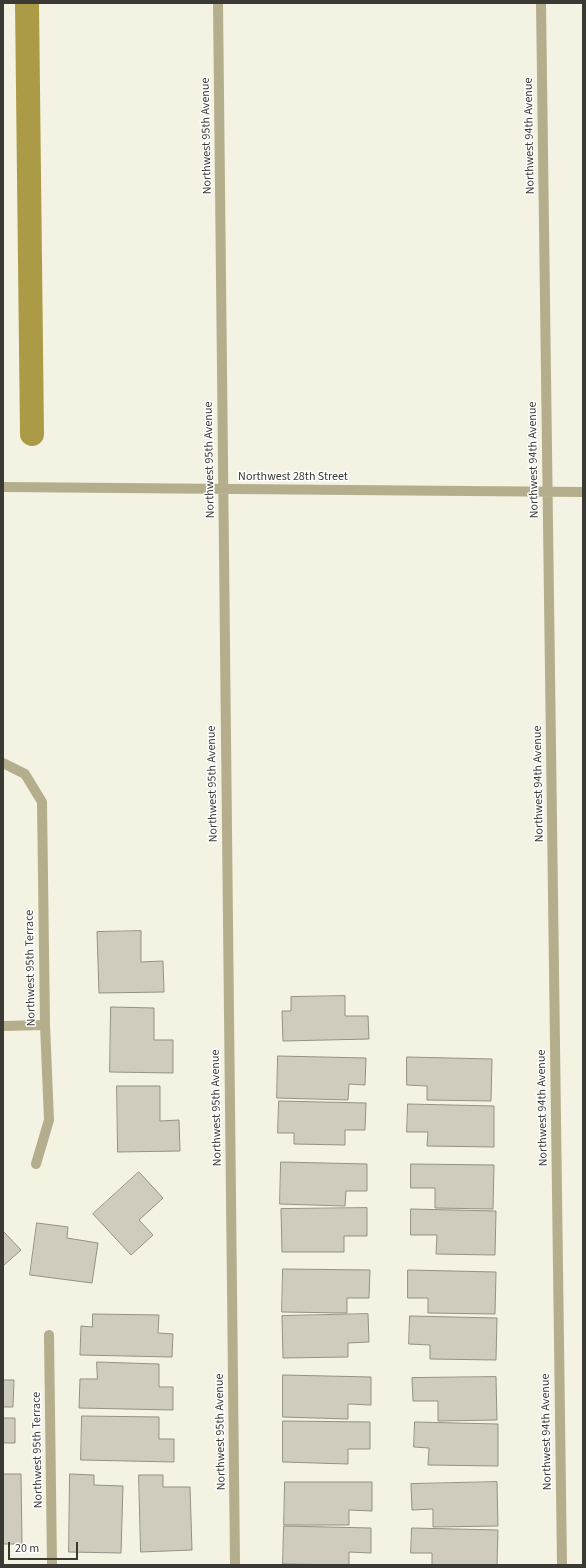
<!DOCTYPE html>
<html>
<head>
<meta charset="utf-8">
<style>
  body { margin:0 }
  #map { position:relative; width:586px; height:1568px; overflow:hidden; background:#f4f2e3; font-family:"Source Sans 3",sans-serif }
  canvas { display:block }
  .frame { position:absolute; inset:0; border:4px solid #3a3934; pointer-events:none }
  .scale { position:absolute; left:8px; top:1542px; width:70px; height:18px; box-sizing:border-box; border:2px solid #3a3934; border-top:0; padding-left:5px; font-size:12px; line-height:14px; white-space:nowrap; color:#3a3934; -webkit-text-stroke:3px #fff; paint-order:stroke }
</style>
</head>
<body>
<div id="map">
<canvas width="586" height="1568"></canvas>
<div class="frame"></div>
<div class="scale">20 m</div>
</div>
<script>
const c = document.querySelector('canvas').getContext('2d');
c.lineJoin = 'round';
function stroke(path, color, width, dash) { c.strokeStyle = color; c.lineWidth = width; c.lineCap = dash ? 'butt' : 'round'; c.setLineDash(dash || []); c.stroke(path); }
function fill(path, color) { c.fillStyle = color; c.fill(path, 'evenodd'); }
function label(font, color, halo, rows, align = 'center') {
  c.font = font + ' "Source Sans 3",sans-serif'; c.lineWidth = 3; c.setLineDash([]); c.textBaseline = 'middle'; c.strokeStyle = halo; c.fillStyle = color; for (const [text, x, y, turn = 0] of rows) {
    c.save(); c.translate(x, y); c.rotate((+turn || 0) * Math.PI / 180); c.textAlign = isNaN(turn) ? turn : align; if (halo) c.strokeText(text, 0, 0); c.fillText(text, 0, 0); c.restore();
  }
}
const canal = new Path2D(`
  M27 3 32 434`);
const building = new Path2D(`
  M141 931V962L163 961 164 992 99 993 97 932Z
  M345 996V1016H368L369 1039 283 1041 282 1011H291V997Z
  M111 1007 154 1008V1040H173V1073L110 1072Z
  M278 1056 366 1058 365 1085 349 1084 348 1100 277 1098Z
  M407 1057 492 1059 491 1101 427 1100V1086L407 1085Z
  M117 1086H160V1121L179 1120 180 1151 118 1152Z
  M279 1101 366 1103 365 1130H345V1145L294 1144V1133H278Z
  M408 1104 494 1106V1147L427 1146 428 1132H407Z
  M281 1162 367 1164V1191H346L345 1206 280 1204Z
  M411 1164 494 1165 493 1209 435 1208V1188H411Z
  M139 1172 163 1198 139 1220 153 1235 131 1255 93 1214Z
  M367 1208V1236H344V1252H282L281 1209Z
  M411 1209 496 1211 495 1255 436 1254 437 1235H411Z
  M37 1223 68 1227 67 1238 98 1243 92 1283 30 1275Z
  M3 1231 21 1250 3 1266Z
  M283 1269 370 1270 369 1298H347V1313L282 1312Z
  M408 1270 496 1272 495 1314 428 1313V1298H408Z
  M93 1314 159 1315 158 1333 173 1334 172 1357 80 1355 81 1326 92 1327Z
  M368 1314 369 1342 348 1343V1357L283 1358 282 1316Z
  M410 1316 497 1318 496 1360 430 1359V1345L409 1344Z
  M97 1362 159 1364V1387H173V1410L79 1408 80 1379H97Z
  M283 1375 371 1377V1405L348 1404V1419L283 1417Z
  M496 1377 497 1420 438 1421V1401H413L412 1378Z
  M3 1380H14L13 1407H3Z
  M82 1416 159 1417V1439H174V1462L81 1460Z
  M3 1418H15V1443H3Z
  M283 1421 370 1422V1449H348V1464L283 1462Z
  M415 1422 498 1424V1466L428 1465 429 1448 414 1447Z
  M3 1474H21L22 1544H3Z
  M70 1474 94 1475V1485L123 1486 121 1553 69 1552Z
  M139 1475H163V1487H190L192 1550 141 1552Z
  M285 1482H372V1511L349 1510V1525H284Z
  M497 1482 498 1526 433 1527V1509L412 1510 411 1484Z
  M284 1526 371 1528V1553L349 1552V1565L283 1564Z
  M412 1528 498 1530 497 1565H432V1553H411Z`);
const minor = new Path2D(`
  M218 3 235 1565
  M541 3 562 1565
  M3 487 583 492
  M3 763 25 774 42 802 45 1025 49 1120 36 1164
  M3 1026 45 1025
  M49 1335 52 1565`);
const streetNames = [
  ["Northwest 95th Avenue",207,136,-91],
  ["Northwest 94th Avenue",530,136,-91],
  ["Northwest 95th Avenue",210,460,-91],
  ["Northwest 94th Avenue",534,460,-91],
  ["Northwest 28th Street",293,477],
  ["Northwest 95th Avenue",213,784,-91],
  ["Northwest 94th Avenue",539,784,-91],
  ["Northwest 95th Terrace",31,968,-91],
  ["Northwest 95th Avenue",217,1108,-91],
  ["Northwest 94th Avenue",543,1108,-91],
  ["Northwest 95th Avenue",221,1432,-91],
  ["Northwest 94th Avenue",547,1432,-91],
  ["Northwest 95th Terrace",38,1450,-91]
];
stroke(canal, '#ab9b47', 24);
fill(building, '#cfccbe');
stroke(building, '#939183', 1);
stroke(minor, '#b4ae8c', 10);
label('12px', '#3a3934', '#fff', streetNames);
</script>
</body>
</html>
